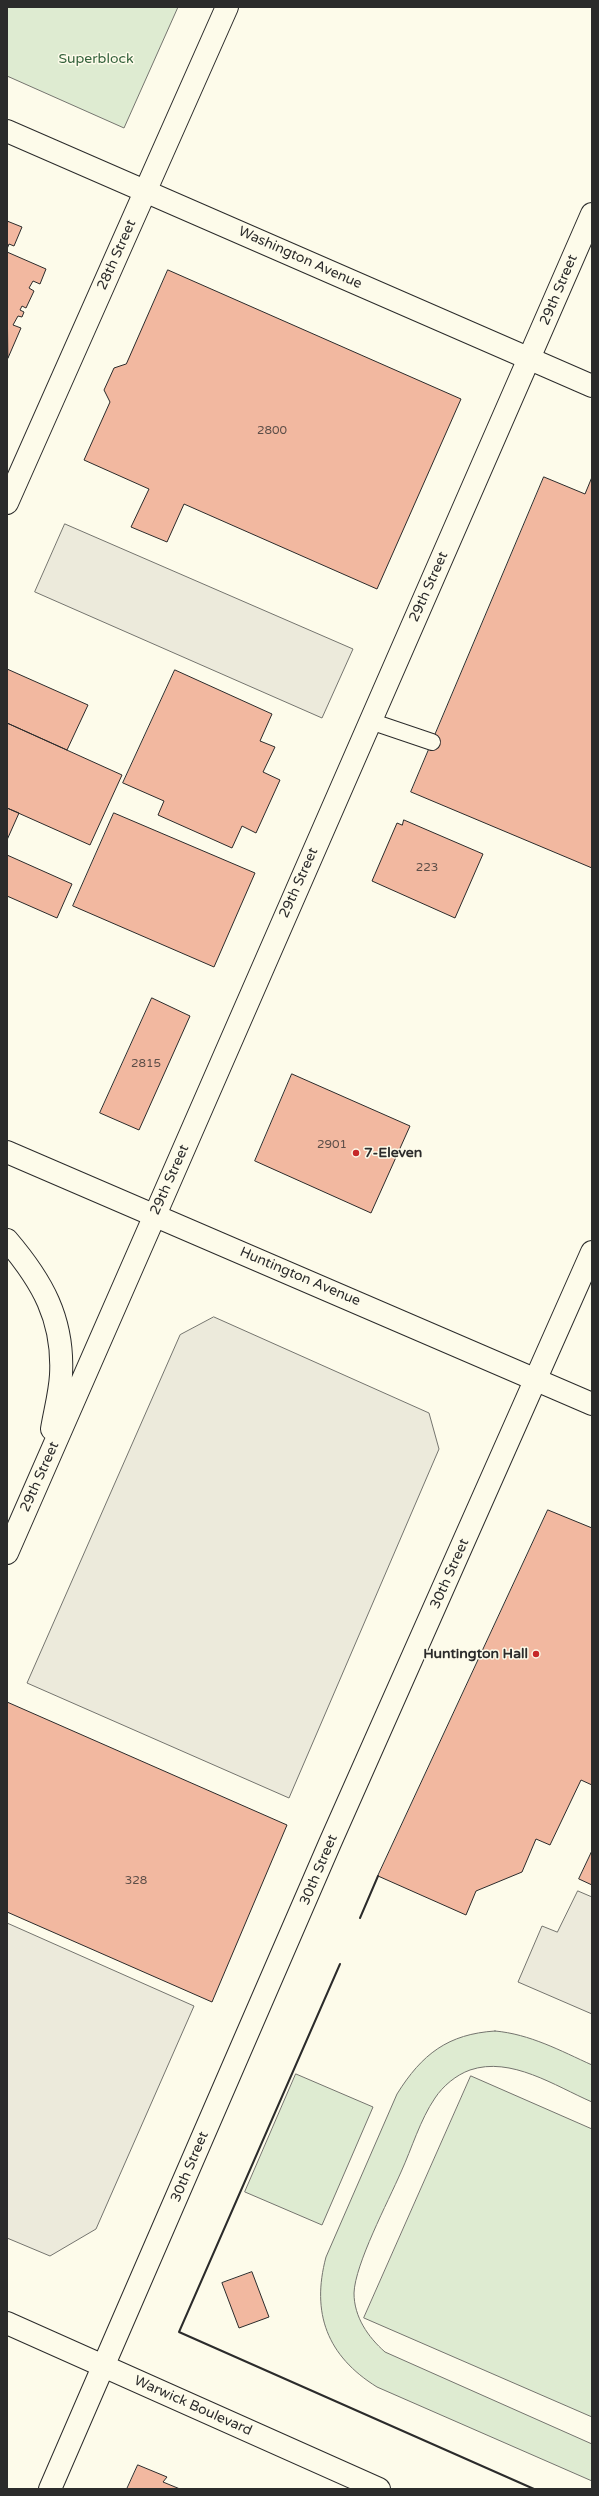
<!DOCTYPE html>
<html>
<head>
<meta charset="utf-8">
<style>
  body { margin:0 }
  #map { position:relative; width:599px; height:2496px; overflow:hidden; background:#fdfbea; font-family:"Varela Round",sans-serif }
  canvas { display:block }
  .frame { position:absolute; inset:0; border:8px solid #2b2b2b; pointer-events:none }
</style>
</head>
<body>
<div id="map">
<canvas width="599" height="2496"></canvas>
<div class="frame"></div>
</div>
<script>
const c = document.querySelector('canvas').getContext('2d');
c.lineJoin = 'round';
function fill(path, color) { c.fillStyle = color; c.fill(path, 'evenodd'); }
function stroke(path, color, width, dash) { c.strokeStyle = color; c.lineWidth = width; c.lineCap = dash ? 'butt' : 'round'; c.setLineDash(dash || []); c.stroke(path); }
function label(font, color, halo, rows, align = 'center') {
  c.font = font + ' "Varela Round",sans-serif'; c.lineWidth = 3; c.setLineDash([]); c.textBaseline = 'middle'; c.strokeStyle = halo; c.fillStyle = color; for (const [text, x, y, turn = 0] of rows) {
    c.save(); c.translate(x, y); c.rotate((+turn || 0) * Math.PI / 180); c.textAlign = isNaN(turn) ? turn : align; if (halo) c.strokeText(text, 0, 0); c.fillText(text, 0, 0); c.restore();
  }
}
const green = new Path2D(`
  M7 7H178L124 128 7 76Z
  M495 2031C530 2034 561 2051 592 2065V2102C555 2086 511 2056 470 2070 456 2075 443 2086 435 2098 420 2120 412 2148 401 2172 388 2202 355 2264 354 2293 354 2317 368 2337 385 2352L592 2444V2481L377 2387C327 2356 311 2313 326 2257L397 2094C422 2054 448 2034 495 2031Z
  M296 2074 373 2107 322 2225 245 2192Z
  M471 2076 592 2129V2417L364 2318Z`);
const parking = new Path2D(`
  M65 524 353 649 322 718 35 592Z
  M214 1317 429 1413 439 1449 289 1798 27 1683 180 1335Z
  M578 1891 592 1897V2014L518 1982 542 1926 557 1932Z
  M7 1923 194 2006 96 2229 50 2256 7 2238Z`);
const building = new Path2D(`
  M7 221 22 227 14 246 9 244 7 249Z
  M7 252 46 269 40 284 33 281 29 288 34 291 26 308 22 306 20 310 24 312 22 317 18 316 13 325 21 328 8 358Z
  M168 270 461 399 377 589 184 504 167 542 131 527 149 489 84 460 110 402 104 390 114 368 126 364Z
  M544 477 585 494 592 477V868L411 792Z
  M7 669 88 705 67 750 7 723Z
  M175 670 272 714 260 741 275 747 263 772 280 780 256 833 242 826 232 848 158 815 164 801 123 783Z
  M7 723 122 775 90 845 7 808Z
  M7 808 19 813 7 840Z
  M114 813 255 873 214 967 73 906Z
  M404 820 483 854 455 918 372 881 397 823 402 825Z
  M7 855 72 884 57 918 7 896Z
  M152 998 190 1016 139 1130 100 1113Z
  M292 1074 410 1126 371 1213 255 1161Z
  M548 1510 592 1528V1785L581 1780 550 1845 536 1839 522 1872 476 1891 466 1915 378 1876Z
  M7 1702 287 1825 212 2002 7 1912Z
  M592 1851V1885L579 1879Z
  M252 2272 269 2317 239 2328 222 2283Z
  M138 2465 167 2477 163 2482 180 2489H127Z`);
const lane = new Path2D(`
  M370 721 432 742`);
const street = new Path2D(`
  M155 1215 592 214
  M50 2489 330 1843 592 1252`);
const secondary = new Path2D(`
  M7 131 592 386
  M7 503 227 7
  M7 1240C42 1281 64 1319 61 1375 60 1393 55 1411 52 1429
  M7 1553 155 1215`);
const primary = new Path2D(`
  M7 1152 592 1404
  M7 2323 379 2489`);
const wall = new Path2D(`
  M360 1918 378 1876
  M340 1964 179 2332 534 2489`);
const markers = [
  [356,1153,4,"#c62828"],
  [536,1654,4,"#c62828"]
];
const numberNames = [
  ["2800",272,431],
  ["223",427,868],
  ["2815",146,1064],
  ["2901",332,1145],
  ["328",136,1881]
];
const parkNames = [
  ["Superblock",96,59]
];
const streetNames = [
  ["28th Street",117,255,-66],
  ["Washington Avenue",300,258,24],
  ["29th Street",559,290,-67],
  ["29th Street",429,587,-66],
  ["29th Street",299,883,-66],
  ["29th Street",170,1180,-66],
  ["Huntington Avenue",300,1277,23],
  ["29th Street",40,1477,-66],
  ["30th Street",450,1574,-66],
  ["30th Street",319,1870,-67],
  ["30th Street",190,2167,-67],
  ["Warwick Boulevard",193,2406,24]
];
const poiNames = [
  ["7-Eleven",364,1153],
  ["Huntington Hall",528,1654,"right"]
];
fill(green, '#deebd1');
stroke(green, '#74746e', 1);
fill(parking, '#eceadb');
stroke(parking, '#74746e', 1);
fill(building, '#f2b8a0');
stroke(building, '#2b2b2b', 1);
stroke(lane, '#2b2b2b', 18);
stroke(street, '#2b2b2b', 24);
stroke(secondary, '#2b2b2b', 24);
stroke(primary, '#2b2b2b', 24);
stroke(lane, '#fdfbea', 16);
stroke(street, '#fdfbea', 22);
stroke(secondary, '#fdfbea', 22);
stroke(primary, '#fdfbea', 22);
stroke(wall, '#2b2b2b', 2);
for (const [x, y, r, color] of markers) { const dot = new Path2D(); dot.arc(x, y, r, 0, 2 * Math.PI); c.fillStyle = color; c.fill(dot); stroke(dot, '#fdfbea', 1.5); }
label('12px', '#5d4e48', null, numberNames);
label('14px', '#34623c', '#fdfbea', parkNames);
label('14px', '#2b2b2b', '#fdfbea', streetNames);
label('bold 14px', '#2b2b2b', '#fdfbea', poiNames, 'left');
</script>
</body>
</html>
